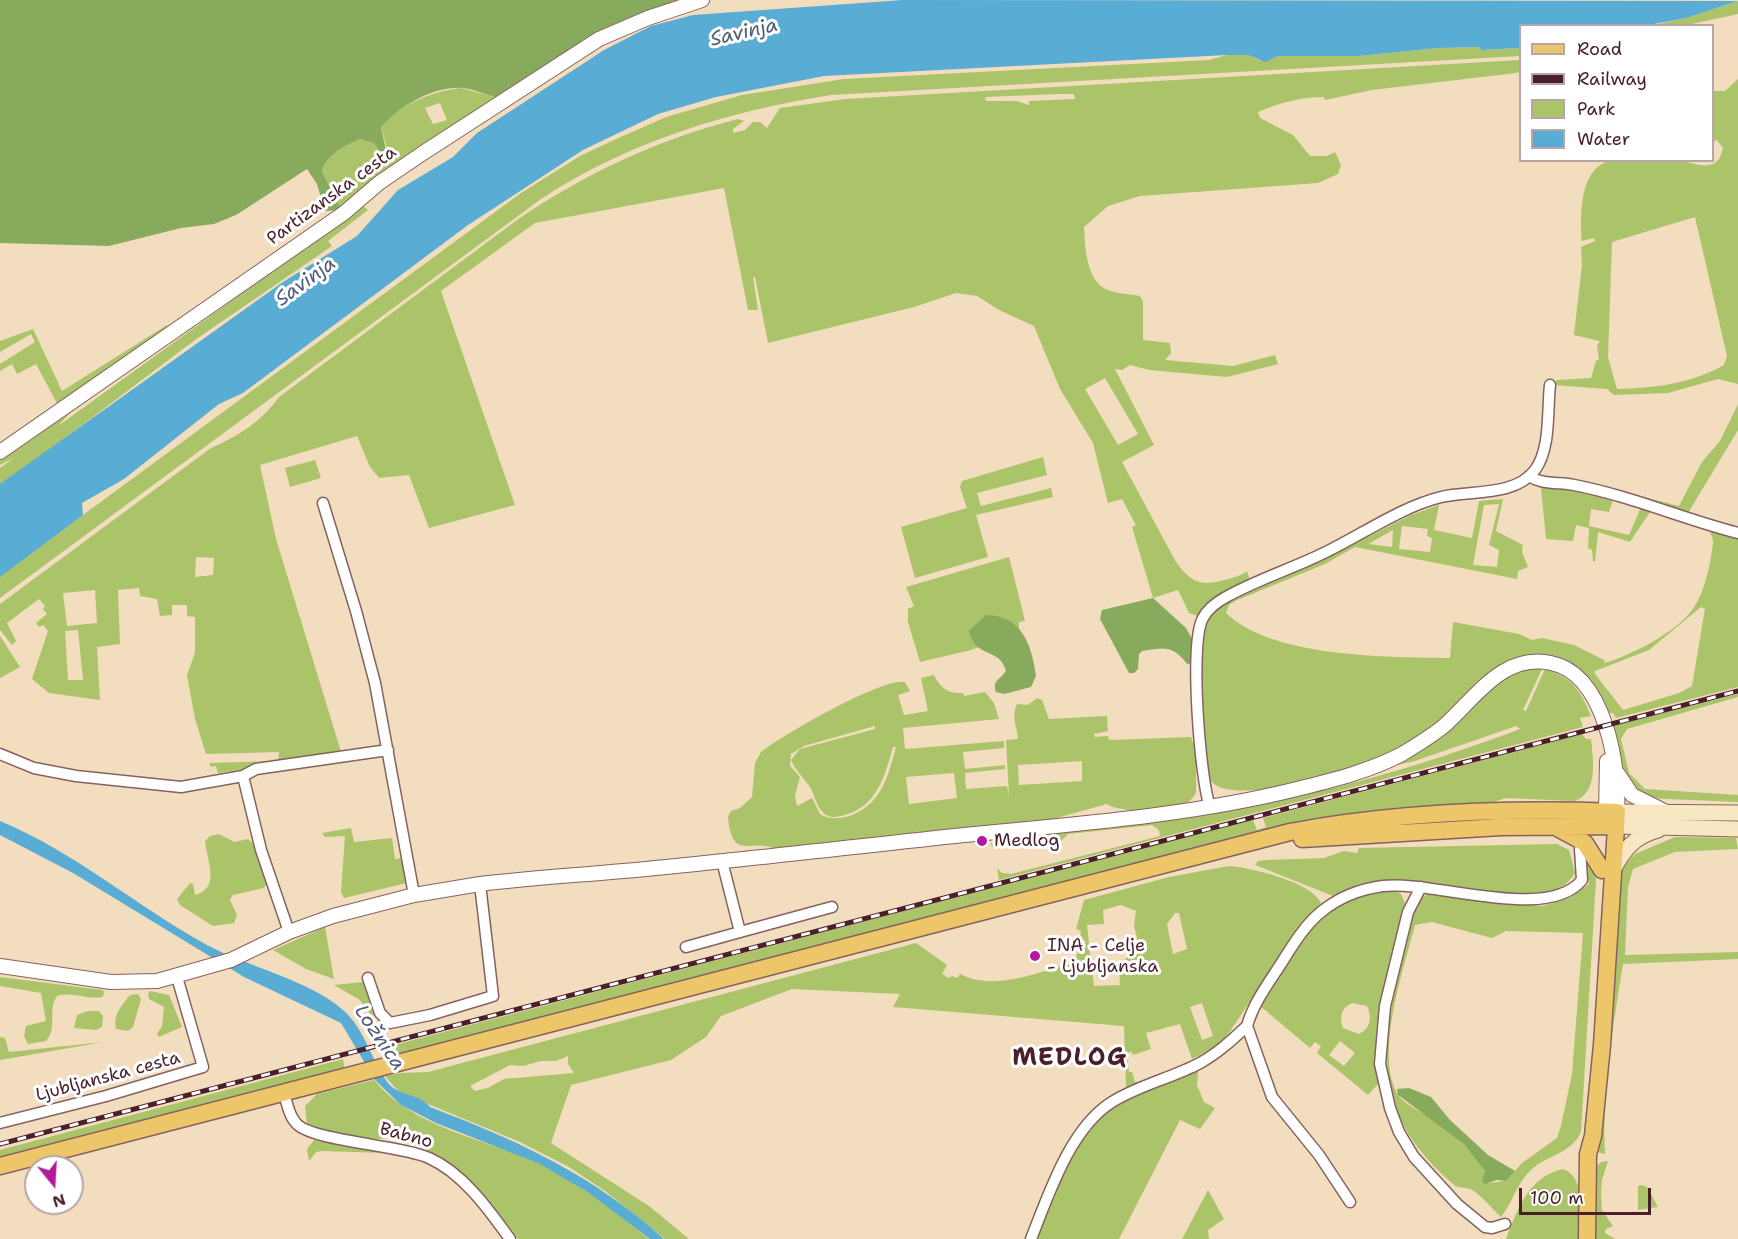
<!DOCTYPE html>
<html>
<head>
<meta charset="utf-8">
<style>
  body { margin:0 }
  #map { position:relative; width:1738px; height:1239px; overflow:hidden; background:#f3ddbf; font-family:"Shantell Sans",sans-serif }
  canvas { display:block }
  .legend { position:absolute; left:1519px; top:24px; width:195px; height:138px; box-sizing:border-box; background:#fff; border:2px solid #b7a5aa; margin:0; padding:8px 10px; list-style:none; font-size:18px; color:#4a1f2b }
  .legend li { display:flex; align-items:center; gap:12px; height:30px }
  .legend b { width:30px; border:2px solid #b7a5aa }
  .north { position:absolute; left:24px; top:1155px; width:60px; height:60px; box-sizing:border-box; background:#fff; border:2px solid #b7a5aa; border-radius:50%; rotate:162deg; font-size:16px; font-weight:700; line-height:24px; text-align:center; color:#4a1f2b }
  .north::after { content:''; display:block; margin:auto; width:21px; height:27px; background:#b5179e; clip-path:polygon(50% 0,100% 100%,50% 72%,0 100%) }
  .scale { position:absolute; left:1519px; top:1188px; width:132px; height:27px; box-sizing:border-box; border:3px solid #4a1f2b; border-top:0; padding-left:8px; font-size:18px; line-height:21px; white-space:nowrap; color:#4a1f2b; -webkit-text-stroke:4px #fff; paint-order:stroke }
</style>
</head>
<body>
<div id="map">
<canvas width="1738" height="1239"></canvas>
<ul class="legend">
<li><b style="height:8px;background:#ecc669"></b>Road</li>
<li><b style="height:8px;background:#4a1f2b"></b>Railway</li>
<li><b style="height:16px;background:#abc469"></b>Park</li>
<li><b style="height:16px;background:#59acd4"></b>Water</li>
</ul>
<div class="north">N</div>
<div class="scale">100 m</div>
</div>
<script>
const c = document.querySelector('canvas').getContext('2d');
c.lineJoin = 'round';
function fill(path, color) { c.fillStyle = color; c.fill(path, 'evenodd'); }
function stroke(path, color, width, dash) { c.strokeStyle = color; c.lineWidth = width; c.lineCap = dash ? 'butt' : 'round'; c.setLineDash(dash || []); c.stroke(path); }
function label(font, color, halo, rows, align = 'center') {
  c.font = font + ' "Shantell Sans",sans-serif'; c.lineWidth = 6; c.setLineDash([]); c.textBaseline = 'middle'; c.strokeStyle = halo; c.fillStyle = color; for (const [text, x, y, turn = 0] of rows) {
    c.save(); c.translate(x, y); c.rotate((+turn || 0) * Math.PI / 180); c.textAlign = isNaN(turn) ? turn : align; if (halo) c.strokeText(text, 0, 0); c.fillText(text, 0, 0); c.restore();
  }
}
const green = new Path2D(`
  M1738 1V14L1687 25 1649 26 1686 18Z
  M1480 47 1481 50 1520 48V56L831 95C728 111 628 142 541 199L0 598V576L521 193 580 156 614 140 666 117 742 95 844 79 1209 60 1227 55H1248L1261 61 1278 56H1359L1438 48Z
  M1520 60V72L1516 73 1372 90 1325 100 1324 97C1301 97 1279 103 1258 112L1260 118 1293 135 1310 156H1327L1335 152 1341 165 1338 174 1318 183 1140 196 1108 206 1084 227C1085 246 1086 282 1108 290 1117 294 1130 294 1140 296L1143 301V340L1170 343 1171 353 1165 360 1233 366 1275 355 1278 364 1227 377 1149 370 1130 365 1122 370 1115 369 1154 445 1122 462 1176 562C1190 582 1202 587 1224 580 1232 578 1241 576 1247 571L1250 580 1200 617 1189 613 1178 590 1153 598 1132 527 1136 525 1122 499 1108 503 1093 443 1060 389 1034 326 999 310 977 296 956 293 914 307 768 343 755 277H753L758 310H748L724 188 535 223 441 291 515 505 429 528 409 475 379 478 370 467 357 436 260 465 276 539 342 755 218 773 216 766 211 767 209 763 278 761 279 752 206 754 195 719 187 675 195 653V617L187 616V605H172V615L160 616 157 599 140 596 139 588 118 590 120 644 97 647 100 700 49 693 32 679 48 631 43 625 39 627 36 623 47 614 43 609 45 606 39 599 7 623 16 641 12 645 0 630V604L211 448C238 436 261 422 279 397L517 220C584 174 659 139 738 119L744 121 733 129V133L745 130 753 122H760L767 128 780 108 846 99ZM1059 94H1074L1075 99 1029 101V105L1016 101H986L985 97ZM1105 378 1138 434 1118 445 1085 389ZM196 557 214 558 213 575 195 577ZM95 590 97 623 67 626 63 593ZM78 630 83 680H68L65 631Z
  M1738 79V384L1718 379 1668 393 1614 395 1607 389 1553 385 1557 380 1591 378 1596 361 1599 359 1597 346 1600 341 1574 335 1582 264 1581 247 1595 241 1594 238 1582 241C1580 218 1579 166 1611 161 1621 159 1633 161 1643 161 1655 161 1668 158 1680 161 1696 163 1718 175 1723 148L1717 140 1713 142V91H1725ZM1695 217 1727 356 1724 365C1690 384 1655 388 1617 389L1608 357 1612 242Z
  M461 88 499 98 342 210 322 172C325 155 346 145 360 139L374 143 382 155 387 149 381 126C401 105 431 91 461 88ZM440 103 447 120 433 124 425 108Z
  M363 206 368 210 328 241 332 246 195 340 0 487V468L14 458 0 465V457L292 255 69 414 58 426Z
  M167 325 169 328 59 407 36 364 17 374 12 364 0 371V364L35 342 31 334 0 352V341L33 329 62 391Z
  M1738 404V430L1688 513 1635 497 1636 495 1679 506 1702 462 1720 441Z
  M1043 457 1047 475 977 493 981 506 1051 488 1053 497 976 515 988 557 915 578 901 527 967 508 960 487 962 481Z
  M315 460 321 478 290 487 285 468Z
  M1547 484 1654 506 1630 542 1598 532 1595 562 1593 561 1592 550 1588 548 1589 528 1576 525 1573 541 1546 539 1541 488ZM1613 500 1641 507 1629 535 1589 526 1591 509 1609 512Z
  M1503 499 1496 531 1523 545 1522 552 1528 567 1518 571 1517 579 1355 547 1325 564 1235 601 1229 605 1226 613C1272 658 1389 657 1450 658L1453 622 1519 634 1532 640 1542 638 1574 645 1604 660 1605 663C1629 656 1677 632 1692 610 1705 593 1710 565 1713 544 1714 537 1709 533 1709 526L1738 536V687L1616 718 1613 713H1606C1597 687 1584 661 1553 657 1483 648 1470 704 1419 736 1404 746 1388 755 1371 761 1343 773 1236 805 1213 783 1199 769 1204 735 1203 717 1202 680 1193 638 1217 607L1340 551 1411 515 1439 505 1434 530 1472 538 1479 501ZM1499 504 1489 545 1499 550 1497 567 1473 565 1484 505ZM1402 526 1428 529 1427 536 1432 538 1430 552 1399 549ZM1393 530 1392 547 1369 544 1370 543ZM1701 607 1705 609 1692 686 1679 693 1623 710 1595 674V671L1649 650Z
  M1009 557 1025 621 1019 622V632L971 650 920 662 908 622V609L914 606 906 587Z
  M0 636 20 667 0 678Z
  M1521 669H1542L1523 710 1526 711 1545 669C1572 677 1581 691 1591 716L1580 718 1583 727 999 880 997 868 1002 873 1011 874 1160 836 1159 830 1152 825 1068 834 1061 841 1050 835 1015 840 992 847 991 843 1015 836C1073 830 1131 826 1188 817 1300 801 1414 769 1520 729L1516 726 1415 761 1384 768 1480 698 1502 679Z
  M934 675C940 688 948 694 963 693L964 696 985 692 994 703 999 719 903 728 905 749 1004 741V748L963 752 965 769 1005 765V769L965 773 966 789 1007 786 1009 796 1006 740 1018 739C1017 727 1011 716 1017 704L1028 705 1037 698 1042 700 1049 719 1107 716 1108 731 1094 734 1095 737 1108 736 1109 740 1191 737 1196 752V793C1193 797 1191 801 1186 803 1173 810 1119 814 1107 804L1053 819 777 850C753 836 732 864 728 817L731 811 740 808 752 797 755 763 761 752C783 735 881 678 905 682L910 691 898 695 904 715 928 711 921 678ZM875 726V729L800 749 791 760C795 770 804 778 810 787 815 796 817 809 826 815 831 818 839 817 845 815 877 806 885 776 893 747H896C888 776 882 803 852 815 841 819 830 820 820 814L812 798 797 806 795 795 800 777 790 766 791 754 804 746ZM1082 761V781L1019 785 1018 765ZM954 773 957 798 909 804 906 777Z
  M1738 694V697L1627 729 1621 739 1629 773 1645 789 1738 795V802L1644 798 1622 776 1612 726Z
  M1582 734 1586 739H1591C1593 758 1599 794 1574 801L1506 798 1481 806 1275 830 1180 852 391 1059 383 1048 1218 828 1253 820 1257 830 1266 827 1263 818Z
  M351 828 354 842 392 838 395 859 402 858 407 883 344 898 341 892 345 836 325 837 322 833Z
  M219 834 234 842 248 839 254 844 267 883 264 888 233 895 230 900 237 915 234 923 213 926 180 905 177 899 190 883 193 884 195 895C221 888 207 861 205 841L210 836Z
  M1675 837 1736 838 1738 849 1675 852 1633 869 1628 887 1625 955 1738 952V959L1623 964C1613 1026 1602 1092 1605 1154L1597 1152 1622 869 1635 854Z
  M1557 844 1569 850 1575 873C1571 879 1566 885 1559 888 1524 904 1437 881 1395 881 1371 881 1355 890 1333 896L1255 865 1258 861 1266 860 1324 858 1344 851 1357 853 1359 848Z
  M1584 856 1593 866 1596 880 1581 1132C1572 1153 1548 1155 1532 1169 1517 1182 1513 1202 1501 1217 1492 1209 1481 1194 1470 1189 1464 1187 1458 1189 1453 1184 1368 1110 1382 1049 1403 950 1408 930 1409 898 1433 892L1542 906 1570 898 1589 884ZM1432 922 1492 938 1506 931 1583 933 1572 1074 1561 1126 1557 1138 1522 1163 1506 1181 1489 1183C1486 1177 1485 1172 1482 1166 1472 1149 1453 1132 1437 1121 1427 1115 1405 1105 1399 1096 1373 1057 1404 968 1415 925Z
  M1229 866C1252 868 1312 882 1321 903L1270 972 1222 1043 1192 1059 1180 1024 1146 1033 1151 1049 1133 1055 1131 1051 1127 1054 1129 1072H1132L1135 1082H1139L1140 1085 1126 1089 1124 1026 893 1007 900 994 792 989 721 1016 706 1037 671 1060 571 1085 551 1143 649 1206 689 1239H665L605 1191 569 1167 520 1142 399 1092 385 1076 401 1073 428 1072 916 943 947 965 942 974 949 978 952 976 957 978 960 974C994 992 1037 972 1074 963L1079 948 1086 941 1080 939 1081 931 1076 929 1084 900 1169 877ZM1121 905 1136 911 1134 926 1137 937 1130 936 1126 941 1130 954 1119 967 1120 985 1094 986 1087 925 1104 924 1103 910ZM1175 913H1179L1187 949 1173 954 1167 924ZM1202 1003 1213 1036 1202 1040 1190 1007ZM568 1056V1064L574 1073 504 1079 488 1088 475 1091 470 1086 510 1065 523 1066 541 1061H556Z
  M1393 890 1401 894 1405 903C1393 963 1371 1021 1380 1082L1368 1095 1317 1053 1321 1046 1315 1042 1310 1048 1259 1005C1295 951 1321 893 1393 890ZM1352 1003 1367 1006C1372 1017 1371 1028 1359 1034L1343 1028C1339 1017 1341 1008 1352 1003ZM1340 1041 1355 1053 1344 1066 1329 1055Z
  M325 927 334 979 306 969 273 950Z
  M0 977 103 990 104 993 103 997C87 1000 71 991 57 996 47 1010 58 1028 46 1041L28 1044 24 1036 26 1026 46 1021 41 993 0 986Z
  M363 982 376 1022 360 1000 334 985Z
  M150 991 169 995 182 1027 159 1037 157 1034 162 1026 164 1007 149 999 148 994Z
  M138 994 141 999 133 1027 128 1031 116 1029C113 1015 121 1006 130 995Z
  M88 1011H99L103 1016 102 1027 96 1030 74 1028 77 1015Z
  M0 1037 5 1038 9 1052 104 1042 0 1060Z
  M343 1059 345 1069 0 1161V1150Z
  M1196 1068 1198 1071 1197 1085 1204 1102 1215 1108 1200 1129 1180 1120 1119 1239H1035C1053 1197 1075 1127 1116 1102 1140 1088 1170 1079 1196 1068Z
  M374 1080C413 1128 486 1139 540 1164 580 1183 615 1212 649 1239H518C492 1202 458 1172 421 1147 409 1139 403 1131 389 1130V1137C374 1143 321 1133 307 1125L305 1106 317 1094Z
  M315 1139 386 1150 385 1153 322 1151 316 1152 309 1161 307 1149Z
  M1608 1161 1602 1180 1601 1195 1602 1210 1613 1226 1606 1229 1605 1233 1615 1239H1595L1596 1167 1601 1162Z
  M1563 1169C1588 1178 1578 1217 1579 1239H1506C1518 1209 1528 1177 1563 1169Z
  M1642 1185 1647 1187 1658 1207 1638 1210V1186Z
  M1208 1190 1224 1219 1208 1230 1209 1239H1182Z`);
const forest = new Path2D(`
  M0 0H683L499 98C486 95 474 89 462 88 433 86 399 107 381 127L387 155H382L374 143 360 139C346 145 325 155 322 172L342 210 325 211 317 184 307 169 236 215 214 224 181 228 109 246 0 243Z
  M1153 598 1186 628 1192 639 1193 663 1187 664C1172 644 1164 648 1142 651L1139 654 1138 669 1134 673H1129L1100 619 1102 610Z
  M986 615C1022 615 1032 646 1036 676L1031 687 1004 694 996 692C992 680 1000 680 1006 671 1000 647 975 659 969 631Z
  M1409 1088 1431 1097 1450 1120 1488 1155 1515 1171 1506 1181 1497 1180 1485 1184 1482 1181 1485 1171 1464 1144 1398 1095 1397 1089Z`);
const water = new Path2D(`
  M903 0 1738 1 1686 18 1649 25 1520 26V48L1481 50 1480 47 1438 48 1359 56H1278L1265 62 1248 55H1227L824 76 716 97 658 114 583 150 468 225 243 393 219 404 124 479 82 503 83 515 0 577V484L283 282 357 236 398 190 453 157 477 133 604 50 651 26 693 15Z
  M0 821C75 852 136 906 207 945 246 966 311 981 343 1010 365 1029 371 1060 388 1083 400 1097 419 1093 430 1107 519 1141 593 1175 664 1239H650L586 1191 540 1164 436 1123 401 1105 375 1080 341 1023 244 977 73 873 0 835Z`);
const minor = new Path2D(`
  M1529 476C1542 485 1559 482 1574 485 1631 496 1683 519 1738 533
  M323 503 356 611 375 683 414 895
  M0 754 34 768 76 776 181 787 243 776 261 850 289 932
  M243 776 256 769 388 750
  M1210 807C1200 779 1189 642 1203 618 1208 608 1217 602 1226 597 1258 579 1294 568 1326 552 1363 534 1401 507 1441 497 1470 490 1515 497 1535 470 1551 448 1547 411 1550 385
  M1421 887 1408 912 1385 1006 1380 1064 1390 1108 1399 1132 1414 1157 1457 1204 1485 1227 1492 1228 1505 1224
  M740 932 832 907
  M686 947 740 932 722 861
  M368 978 380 1013 390 1023 430 1015 493 996 480 884
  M284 1093C287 1103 289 1116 296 1123 310 1141 401 1145 429 1158 463 1173 489 1210 510 1239
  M0 1123 106 1096 203 1067 177 977
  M1350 1202 1319 1155 1272 1097 1247 1026C1254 1001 1271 980 1284 959 1294 943 1306 924 1321 912 1338 898 1360 889 1383 886 1434 880 1547 923 1582 880L1580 849
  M1031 1239C1048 1196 1070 1128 1112 1102 1139 1085 1172 1078 1200 1063 1218 1053 1232 1040 1247 1026`);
const tertiary = new Path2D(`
  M0 452 344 213 379 183 423 153 599 39 648 18 702 0
  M1618 774 1632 795 1664 811
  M1606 812 1607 761
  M0 966 111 982 157 981 231 960 289 932 333 916 414 895 480 884C538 877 597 874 655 868 758 858 861 846 964 835 1076 824 1188 816 1297 789 1333 780 1370 771 1402 754 1417 745 1432 736 1445 725 1476 697 1503 653 1551 663 1605 674 1620 767 1617 812`);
const secondary = new Path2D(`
  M1617 812 1738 813
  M1616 826 1738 829
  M1613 870C1624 850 1634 836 1658 830`);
const primary = new Path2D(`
  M1559 829 1585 843 1602 870
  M1302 839 1501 827 1616 826
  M0 1166 1290 832C1397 812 1509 808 1617 812L1602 1045 1593 1136 1588 1154 1587 1239`);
const rail = new Path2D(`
  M0 1144 1738 691`);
const markers = [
  [982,841,6,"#b5179e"],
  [1035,956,6,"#b5179e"]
];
const streetNames = [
  ["Partizanska cesta",332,196,-36],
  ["Ljubljanska cesta",108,1077,-15],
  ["Babno",406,1136,15]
];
const poiNames = [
  ["Medlog",994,841],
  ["INA - Celje",1047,946],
  ["- Ljubljanska",1047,967]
];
const waterNames = [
  ["Savinja",744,33,-13],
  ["Savinja",306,282,-36],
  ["Ložnica",379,1038,56]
];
const districtNames = [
  ["MEDLOG",1070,1059]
];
fill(green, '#abc469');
fill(forest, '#88aa5d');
fill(water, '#59acd4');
stroke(minor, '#85625f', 13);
stroke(tertiary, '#85625f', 16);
stroke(secondary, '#85625f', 17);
stroke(primary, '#85625f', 19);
stroke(minor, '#fff', 10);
stroke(tertiary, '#fff', 14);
stroke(secondary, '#f7e8c3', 15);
stroke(primary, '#ecc669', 16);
stroke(rail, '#4a1f2b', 5);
stroke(rail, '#fff', 3, [9]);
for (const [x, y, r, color] of markers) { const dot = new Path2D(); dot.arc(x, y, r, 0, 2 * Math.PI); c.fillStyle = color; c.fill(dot); stroke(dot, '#fff', 2); }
label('18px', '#4a1f2b', '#fff', streetNames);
label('18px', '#4a1f2b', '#fff', poiNames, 'left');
label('italic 20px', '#515e77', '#fff', waterNames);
c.letterSpacing = '1.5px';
label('bold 24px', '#4a1f2b', '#fff', districtNames);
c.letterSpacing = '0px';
</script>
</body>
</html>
